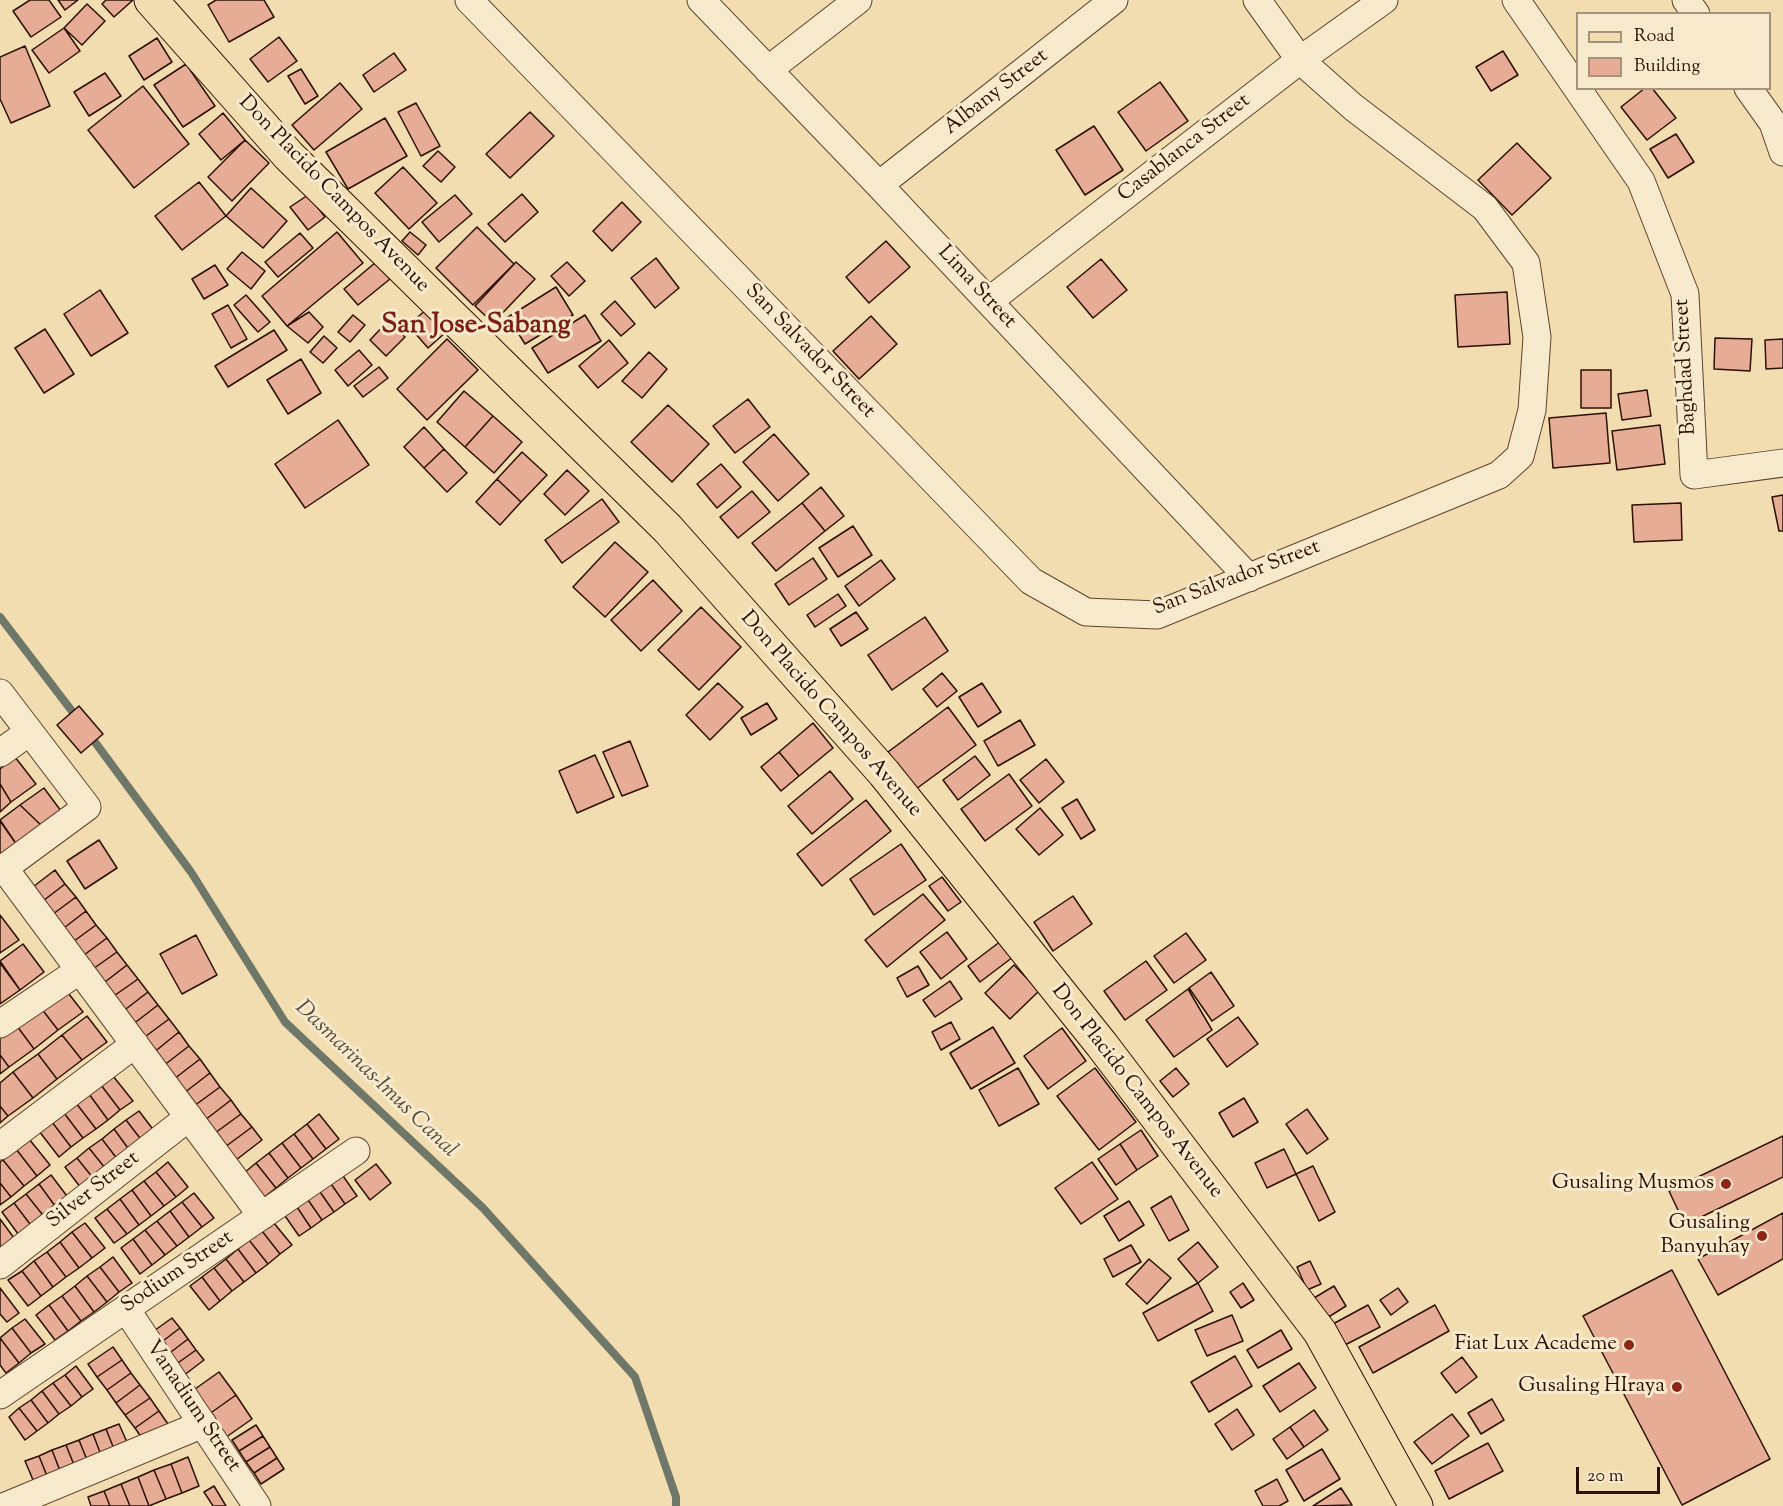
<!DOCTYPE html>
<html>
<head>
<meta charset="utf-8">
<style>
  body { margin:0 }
  #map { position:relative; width:1783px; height:1506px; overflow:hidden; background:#f2ddb1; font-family:"Sorts Mill Goudy",serif }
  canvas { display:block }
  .legend { position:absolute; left:1576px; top:12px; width:195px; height:78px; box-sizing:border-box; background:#f7e9cc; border:2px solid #a6927b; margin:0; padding:8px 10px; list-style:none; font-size:18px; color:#2c1001 }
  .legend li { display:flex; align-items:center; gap:12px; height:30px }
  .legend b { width:30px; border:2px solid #a6927b }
  .scale { position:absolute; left:1576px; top:1467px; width:84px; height:27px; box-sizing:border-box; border:3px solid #2c1001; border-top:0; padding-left:8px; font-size:18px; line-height:21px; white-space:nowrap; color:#2c1001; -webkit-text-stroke:4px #f7e9cc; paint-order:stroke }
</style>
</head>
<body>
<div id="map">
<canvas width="1783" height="1506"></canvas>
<ul class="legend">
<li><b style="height:8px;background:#f2ddb1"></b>Road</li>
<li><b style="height:16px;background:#e7ac95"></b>Building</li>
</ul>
<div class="scale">20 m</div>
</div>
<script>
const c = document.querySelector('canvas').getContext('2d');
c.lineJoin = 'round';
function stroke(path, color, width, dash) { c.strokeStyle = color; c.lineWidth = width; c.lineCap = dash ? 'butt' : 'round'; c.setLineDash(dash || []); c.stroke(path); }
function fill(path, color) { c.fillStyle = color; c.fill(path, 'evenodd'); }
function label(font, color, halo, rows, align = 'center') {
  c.font = font + ' "Sorts Mill Goudy",serif'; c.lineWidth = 6; c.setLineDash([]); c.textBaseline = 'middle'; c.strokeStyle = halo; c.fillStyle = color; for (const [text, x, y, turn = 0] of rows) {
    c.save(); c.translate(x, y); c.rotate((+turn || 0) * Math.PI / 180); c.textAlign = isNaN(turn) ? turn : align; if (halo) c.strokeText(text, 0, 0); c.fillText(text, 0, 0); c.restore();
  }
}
const stream = new Path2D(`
  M0 617 78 719
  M89 734 191 872 285 1022 483 1208 635 1377 676 1497V1506`);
const building = new Path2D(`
  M30 0H49L61 17 31 37 13 11Z
  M58 0H78L65 10Z
  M106 0H133L114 17 102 4Z
  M216 0H264L274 17 229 42 208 5Z
  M87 4 105 21 82 45 64 28Z
  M64 28 80 51 49 73 32 50Z
  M279 37 297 61 268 82 250 59Z
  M157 38 172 62 144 80 129 56Z
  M25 46 50 106 11 123 0 99V57Z
  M1503 51 1518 75 1491 91 1476 67Z
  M394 53 406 70 374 92 363 75Z
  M186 64 215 106 183 127 154 85Z
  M301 69 318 96 305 104 288 76Z
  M105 73 121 96 89 116 74 92Z
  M1160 82 1188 121 1146 151 1118 112Z
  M340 83 362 109 314 150 292 125Z
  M143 86 189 144 134 188 88 130Z
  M1645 88H1652L1676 118 1647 140 1621 107Z
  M416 103 440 146 421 156 398 112Z
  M530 112 554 136 510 178 486 154Z
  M223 113 245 140 221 160 199 134Z
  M385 118 407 156 348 189 326 152Z
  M1094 126 1123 170 1085 195 1056 150Z
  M1676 134 1694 162 1668 178 1650 149Z
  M245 140 269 163 232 201 208 177Z
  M1517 143 1551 178 1512 215 1478 180Z
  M438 151 455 167 441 182 423 166Z
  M403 167 437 203 409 229 375 193Z
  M199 182 226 216 182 250 155 216Z
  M251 188 287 221 263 248 226 216Z
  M522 194 538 212 505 242 488 224Z
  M308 195 325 217 308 230 290 207Z
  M455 195 472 214 439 242 422 222Z
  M622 202 641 222 612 251 593 231Z
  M477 227 514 264 473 305 436 268Z
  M337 232 363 263 287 326 262 296Z
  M410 232 426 245 418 255 402 241Z
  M300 233 313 248 278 277 265 262Z
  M886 241 910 267 869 303 846 277Z
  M242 252 265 271 251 289 227 269Z
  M656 258 679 288 655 308 631 278Z
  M1101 259 1127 290 1093 318 1067 287Z
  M376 262 390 279 358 305 344 289Z
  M516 262 535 279 493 323 475 306Z
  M567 262 585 281 569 296 551 276Z
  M215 265 228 285 204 299 192 279Z
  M556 287 573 315 525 344 508 317Z
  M100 290 128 333 91 356 64 314Z
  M1507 292 1510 344 1458 347 1455 295Z
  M246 295 270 322 258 332 234 305Z
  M615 301 635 324 621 336 601 314Z
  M228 305 247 339 231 348 212 314Z
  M426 310 445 333 428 348 408 325Z
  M309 312 323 327 308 343 287 326Z
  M353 315 365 325 350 342 338 332Z
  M585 315 601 341 548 373 532 348Z
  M871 316 897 344 859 379 833 351Z
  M388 321 405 337 386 356 370 340Z
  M45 329 74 374 44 393 15 348Z
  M274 330 287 350 228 387 215 366Z
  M324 336 337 348 323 363 310 352Z
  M1715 338 1752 339 1750 371 1714 369Z
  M447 339 478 370 427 420 397 389Z
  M1783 339V368L1766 369 1765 340Z
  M609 340 628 363 598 388 579 366Z
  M359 350 372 365 348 386 335 370Z
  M649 352 667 369 642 398 622 381Z
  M301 359 321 393 288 414 267 380Z
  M379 367 388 378 363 397 354 386Z
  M1581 370H1611V408H1581Z
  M1647 390 1651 416 1622 420 1618 394Z
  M464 391 493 416 465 447 437 422Z
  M748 399 770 427 735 453 713 426Z
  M668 405 709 444 672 482 631 442Z
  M1606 413 1610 463 1553 468 1549 418Z
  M493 416 522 442 494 473 465 447Z
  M338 420 369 465 305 508 275 464Z
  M1660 425 1665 464 1617 470 1612 431Z
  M424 427 444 449 424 468 404 447Z
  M774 434 809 474 778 501 743 462Z
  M444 449 467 473 447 492 424 468Z
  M522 452 547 475 521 502 497 479Z
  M721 464 741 487 717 508 697 484Z
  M567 470 589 491 565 515 544 494Z
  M497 479 521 502 500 525 476 502Z
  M821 487 844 516 825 531 802 503Z
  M752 491 770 512 738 538 720 517Z
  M1783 495V531H1779L1772 497Z
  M602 499 619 522 562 563 545 540Z
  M802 503 825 531 776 571 752 543Z
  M1681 503 1682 540 1634 542 1632 505Z
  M853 526 872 555 838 577 819 548Z
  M615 542 648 572 605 617 573 587Z
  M813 558 827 579 789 605 775 584Z
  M881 560 895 579 859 606 845 586Z
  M653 580 682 611 641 651 611 620Z
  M838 594 846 606 815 627 807 615Z
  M701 607 741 647 699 690 658 650Z
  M856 612 868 629 841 646 830 629Z
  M925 617 948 651 892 690 868 655Z
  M942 673 957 691 937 707 923 689Z
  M718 683 743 707 710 740 686 715Z
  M982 683 1001 712 978 727 959 697Z
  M767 703 777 719 751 735 741 718Z
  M79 706 103 734 81 753 57 725Z
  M948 707 976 745 916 789 888 752Z
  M1020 720 1035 745 998 766 984 741Z
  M813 723 833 748 799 776 779 752Z
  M630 741 648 786 622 796 603 752Z
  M779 752 799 776 781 791 761 767Z
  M595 755 614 797 577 813 559 771Z
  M975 756 990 775 958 800 943 780Z
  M15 757 36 784 11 802 0 784V769Z
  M1046 759 1064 782 1039 803 1020 780Z
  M830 771 853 799 812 834 788 806Z
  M1009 774 1032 806 985 841 961 809Z
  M0 784 11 802 0 812Z
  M44 788 64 815 44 828 20 805Z
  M1077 799 1095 830 1081 839 1062 808Z
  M866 800 891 831 822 886 797 854Z
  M20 805 44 828 19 848 0 820Z
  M1040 808 1063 835 1039 855 1016 829Z
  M0 821 19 848 0 862Z
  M99 840 117 868 85 889 67 861Z
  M901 844 926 880 874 915 850 879Z
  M55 870 65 884 39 904 29 890Z
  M942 877 961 902 948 911 929 886Z
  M65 884 76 897 49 917 39 904Z
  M923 894 945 920 887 967 865 940Z
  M1073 896 1092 924 1053 951 1034 922Z
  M76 897 86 911 60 931 49 917Z
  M86 911 96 925 70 944 60 931Z
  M0 915 19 940 0 953Z
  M96 925 107 938 80 958 70 944Z
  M947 932 967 959 941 979 920 952Z
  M1186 933 1206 960 1174 983 1154 956Z
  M196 935 217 975 182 994 160 954Z
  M107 938 117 952 90 971 80 958Z
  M1001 941 1013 957 980 982 968 966Z
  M23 944 44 972 20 990 0 961Z
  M117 952 127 965 101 985 90 971Z
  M1146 961 1167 990 1125 1020 1104 991Z
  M0 963 20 990 0 1004Z
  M127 965 138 979 111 998 101 985Z
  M1014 965 1039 991 1010 1019 985 993Z
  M918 966 929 985 907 997 897 978Z
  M1211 972 1234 1006 1212 1021 1189 988Z
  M138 979 148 992 122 1012 111 998Z
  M950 981 962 999 935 1017 923 1000Z
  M65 989 83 1012 58 1030 41 1008Z
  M1188 989 1212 1030 1174 1057 1146 1020Z
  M148 992 158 1005 132 1025 122 1012Z
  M158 1005 169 1019 142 1039 132 1025Z
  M41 1008 58 1030 34 1049 17 1026Z
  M87 1016 107 1042 82 1060 62 1035Z
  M1238 1017 1258 1044 1227 1067 1207 1039Z
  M169 1019 179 1032 153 1053 142 1039Z
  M951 1022 960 1039 941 1050 932 1032Z
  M17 1026 34 1049 9 1067 0 1055V1038Z
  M993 1027 1015 1063 971 1089 950 1053Z
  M1062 1028 1086 1061 1048 1089 1024 1056Z
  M179 1032 189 1046 163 1066 153 1053Z
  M62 1035 82 1060 57 1079 38 1054Z
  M189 1046 200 1059 174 1079 163 1066Z
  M38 1054 57 1079 33 1098 13 1072Z
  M0 1055 9 1067 0 1074Z
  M200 1059 210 1073 184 1093 174 1079Z
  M1018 1068 1039 1104 999 1126 979 1090Z
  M1095 1068 1136 1122 1099 1150 1057 1096Z
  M1176 1068 1189 1084 1173 1097 1160 1081Z
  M13 1072 33 1098 8 1116 0 1106V1083Z
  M210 1073 220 1087 194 1106 184 1093Z
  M113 1076 133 1101 120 1110 101 1085Z
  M101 1085 120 1110 108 1120 89 1094Z
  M220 1087 231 1100 205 1120 194 1106Z
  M89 1094 108 1120 96 1129 76 1103Z
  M1244 1098 1258 1122 1233 1137 1219 1113Z
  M231 1100 241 1114 215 1133 205 1120Z
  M76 1103 96 1129 83 1138 64 1113Z
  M0 1106 8 1116 0 1123Z
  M1307 1109 1328 1139 1307 1154 1286 1124Z
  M139 1111 158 1136 146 1146 126 1120Z
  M64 1113 83 1138 71 1147 52 1122Z
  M241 1114 252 1127 225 1147 215 1133Z
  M319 1114 339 1139 326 1149 307 1124Z
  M126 1120 146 1146 133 1155 114 1129Z
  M52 1122 71 1147 59 1157 39 1131Z
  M307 1124 326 1149 313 1159 294 1134Z
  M252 1127 262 1140 236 1160 225 1147Z
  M114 1129 133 1155 121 1164 102 1139Z
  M1141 1130 1158 1156 1137 1170 1120 1144Z
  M294 1134 313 1159 301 1168 282 1143Z
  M1783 1136V1177L1685 1225 1669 1191Z
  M29 1139 50 1165 37 1176 16 1149Z
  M102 1139 121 1164 109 1173 89 1148Z
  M282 1143 301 1168 288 1178 269 1153Z
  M1120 1144 1137 1170 1116 1185 1098 1159Z
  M89 1148 109 1173 97 1183 77 1158Z
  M16 1149 37 1176 24 1186 3 1160Z
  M1284 1149 1296 1174 1267 1188 1255 1163Z
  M269 1153 288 1178 276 1188 256 1163Z
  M77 1158 97 1183 84 1192 65 1167Z
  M3 1160 24 1186 11 1197 0 1183V1162Z
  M168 1162 188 1187 176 1197 156 1172Z
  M1092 1162 1118 1199 1081 1224 1055 1188Z
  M256 1163 276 1188 263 1198 244 1173Z
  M376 1164 391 1183 370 1200 355 1180Z
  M1313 1166 1335 1212 1319 1221 1296 1174Z
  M156 1172 176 1197 164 1206 144 1181Z
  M341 1173 357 1196 345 1204 329 1181Z
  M51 1175 70 1200 58 1210 39 1184Z
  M144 1181 164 1206 151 1216 132 1190Z
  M329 1181 345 1204 334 1212 318 1189Z
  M0 1183 11 1197 0 1205Z
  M39 1184 58 1210 46 1219 26 1194Z
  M318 1189 334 1212 322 1220 306 1197Z
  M132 1190 151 1216 139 1225 120 1199Z
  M194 1193 214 1218 202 1227 182 1202Z
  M26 1194 46 1219 33 1228 14 1203Z
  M1171 1196 1189 1230 1169 1241 1151 1208Z
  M306 1197 322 1220 311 1228 295 1204Z
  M120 1199 139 1225 127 1234 107 1209Z
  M1129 1201 1144 1225 1119 1241 1104 1216Z
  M182 1202 202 1227 189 1237 170 1211Z
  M14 1203 33 1228 21 1238 2 1212Z
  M295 1204 311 1228 299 1236 283 1213Z
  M107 1209 127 1234 114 1243 95 1218Z
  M170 1211 189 1237 177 1246 157 1221Z
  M1783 1213V1259L1718 1295 1698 1259Z
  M0 1219 17 1242 4 1251 0 1246Z
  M157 1221 177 1246 165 1255 145 1230Z
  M273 1222 292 1245 280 1254 262 1231Z
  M85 1223 105 1248 92 1258 72 1232Z
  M145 1230 165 1255 152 1265 133 1239Z
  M262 1231 280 1254 268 1264 249 1240Z
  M72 1232 92 1258 79 1268 60 1242Z
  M133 1239 152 1265 140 1274 121 1248Z
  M249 1240 268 1264 256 1273 238 1249Z
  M60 1242 79 1268 66 1277 47 1252Z
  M1198 1242 1218 1267 1198 1283 1178 1259Z
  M1131 1245 1141 1262 1113 1277 1104 1259Z
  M238 1249 256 1273 244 1282 226 1259Z
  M47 1252 66 1277 53 1287 34 1261Z
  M113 1257 132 1283 119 1292 100 1267Z
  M226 1259 244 1282 232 1291 214 1268Z
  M1149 1259 1171 1278 1147 1304 1126 1284Z
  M34 1261 53 1287 41 1296 22 1271Z
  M1310 1261 1321 1284 1307 1290 1297 1267Z
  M100 1267 119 1292 107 1302 87 1276Z
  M214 1268 232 1291 220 1301 202 1277Z
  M1672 1270 1770 1459 1682 1505 1583 1316Z
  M22 1271 41 1296 28 1306 8 1280Z
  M87 1276 107 1302 94 1312 75 1286Z
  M202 1277 220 1301 209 1310 190 1286Z
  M1198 1283 1213 1311 1158 1341 1143 1313Z
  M1243 1283 1254 1300 1241 1308 1230 1292Z
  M75 1286 94 1312 81 1321 62 1296Z
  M1334 1286 1346 1306 1327 1318 1314 1298Z
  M0 1288 19 1313 7 1322 0 1314Z
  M1398 1288 1408 1302 1391 1315 1380 1300Z
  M62 1296 81 1321 68 1331 49 1305Z
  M49 1305 68 1331 55 1340 36 1315Z
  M1368 1305 1380 1327 1343 1346 1331 1325Z
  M1435 1305 1449 1331 1373 1373 1359 1347Z
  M1232 1315 1243 1341 1207 1356 1195 1330Z
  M172 1318 180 1328 159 1344 151 1333Z
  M25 1319 45 1344 31 1353 12 1328Z
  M12 1328 31 1353 19 1363 0 1338Z
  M180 1328 188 1339 167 1355 159 1344Z
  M1281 1330 1292 1349 1258 1368 1247 1350Z
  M0 1338 19 1363 6 1373 0 1365Z
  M188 1339 196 1350 175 1365 167 1355Z
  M113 1347 122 1360 97 1377 88 1364Z
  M196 1350 204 1360 183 1376 175 1365Z
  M1235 1356 1252 1386 1209 1412 1191 1382Z
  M1462 1357 1477 1377 1456 1393 1441 1373Z
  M122 1360 131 1373 107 1390 97 1377Z
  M1299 1363 1316 1388 1280 1412 1263 1386Z
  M76 1366 93 1389 82 1397 65 1375Z
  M219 1372 236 1395 205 1417 188 1394Z
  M131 1373 140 1385 116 1403 107 1390Z
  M65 1375 82 1397 71 1406 53 1383Z
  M53 1383 71 1406 59 1414 42 1391Z
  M140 1385 150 1398 125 1415 116 1403Z
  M42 1391 59 1414 48 1423 31 1400Z
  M236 1395 252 1419 222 1440 205 1417Z
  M150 1398 159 1411 135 1428 125 1415Z
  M1492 1399 1504 1420 1481 1434 1468 1413Z
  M31 1400 48 1423 37 1431 19 1408Z
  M19 1408 37 1431 25 1440 9 1417Z
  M1237 1409 1254 1435 1232 1450 1215 1424Z
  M1314 1410 1328 1430 1304 1447 1290 1427Z
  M159 1411 168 1424 144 1441 135 1428Z
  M1452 1414 1469 1436 1432 1464 1414 1442Z
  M119 1424 130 1449 116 1454 106 1429Z
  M256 1425 263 1436 239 1451 232 1440Z
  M1290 1427 1304 1447 1287 1459 1273 1439Z
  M106 1429 116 1454 103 1460 93 1434Z
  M93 1434 103 1460 89 1465 79 1440Z
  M263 1436 270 1447 246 1462 239 1451Z
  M79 1440 89 1465 76 1470 66 1445Z
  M1488 1443 1503 1471 1449 1499 1435 1471Z
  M66 1445 76 1470 62 1476 52 1450Z
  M270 1447 277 1458 254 1473 246 1462Z
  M1322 1449 1340 1479 1304 1501 1286 1470Z
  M52 1450 62 1476 49 1481 39 1456Z
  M39 1456 49 1481 36 1487 25 1461Z
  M188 1457 199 1486 182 1493 171 1464Z
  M277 1458 284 1469 261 1484 254 1473Z
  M171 1464 182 1493 166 1499 154 1470Z
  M154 1470 166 1499 149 1506 138 1477Z
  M138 1477 149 1506H130L121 1484Z
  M1277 1479 1288 1501 1279 1506H1263L1255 1491Z
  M121 1484 130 1506H110L104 1491Z
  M214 1486 226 1506H213L204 1492Z
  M1341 1488 1352 1505 1313 1506Z
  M104 1491 110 1506H91L88 1497Z`);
const minor = new Path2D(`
  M469 0 1031 581 1086 612 1157 615 1499 475 1520 456 1532 410 1537 337 1526 263 1485 208 1353 107 1300 60 1257 0
  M701 0 879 185 1249 578
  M1516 0 1641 181 1685 294 1694 475 1783 463
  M1686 0 1696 14
  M768 70 858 0
  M1748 88 1773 123 1783 152
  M879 185 1114 0
  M989 301 1300 60 1384 0
  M0 693 87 807 0 871
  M0 753 29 732
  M4 868 262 1216
  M0 1024 80 970
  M0 1146 135 1044
  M0 1265 189 1117
  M126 1309 257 1506
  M0 1395 356 1151
  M6 1506 203 1424`);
const major = new Path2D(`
  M151 0 289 156 668 529 884 773 1102 1045 1320 1332 1416 1506`);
const markers = [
  [1726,1184,6,"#8f2418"],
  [1762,1236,6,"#8f2418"],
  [1629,1345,6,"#8f2418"],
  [1677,1387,6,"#8f2418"]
];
const streetNames = [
  ["Albany Street",997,93,-38],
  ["Casablanca Street",1185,149,-38],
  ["Don Placido Campos Avenue",333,195,46],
  ["Lima Street",976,288,47],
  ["San Salvador Street",809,352,46],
  ["Baghdad Street",1687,367,-93],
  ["San Salvador Street",1237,579,-21],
  ["Don Placido Campos Avenue",830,715,49],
  ["Don Placido Campos Avenue",1136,1092,52],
  ["Silver Street",94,1191,-38],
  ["Sodium Street",178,1273,-34],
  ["Vanadium Street",192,1407,56]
];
const poiNames = [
  ["Gusaling Musmos",1714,1184],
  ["Gusaling",1750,1224],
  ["Banyuhay",1750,1248],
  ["Fiat Lux Academe",1617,1345],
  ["Gusaling HIraya",1665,1387]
];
const waterNames = [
  ["Dasmarinas-Imus Canal",375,1080,44]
];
const districtNames = [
  ["San Jose-Sabang",476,327]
];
stroke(stream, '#6f7769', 8);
fill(building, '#e7ac95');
stroke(building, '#2c1001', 1.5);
stroke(minor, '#5e432d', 29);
stroke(major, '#2c1001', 35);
stroke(minor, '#f7e9cc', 27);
stroke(major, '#f2ddb1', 33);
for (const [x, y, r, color] of markers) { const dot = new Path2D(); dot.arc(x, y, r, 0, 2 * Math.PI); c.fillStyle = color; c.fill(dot); stroke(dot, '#f7e9cc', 2); }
label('21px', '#2c1001', '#f7e9cc', streetNames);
label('21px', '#2c1001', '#f7e9cc', poiNames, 'right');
label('italic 22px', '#534c3e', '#f7e9cc', waterNames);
label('bold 27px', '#7a1f14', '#f7e9cc', districtNames);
</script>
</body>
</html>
